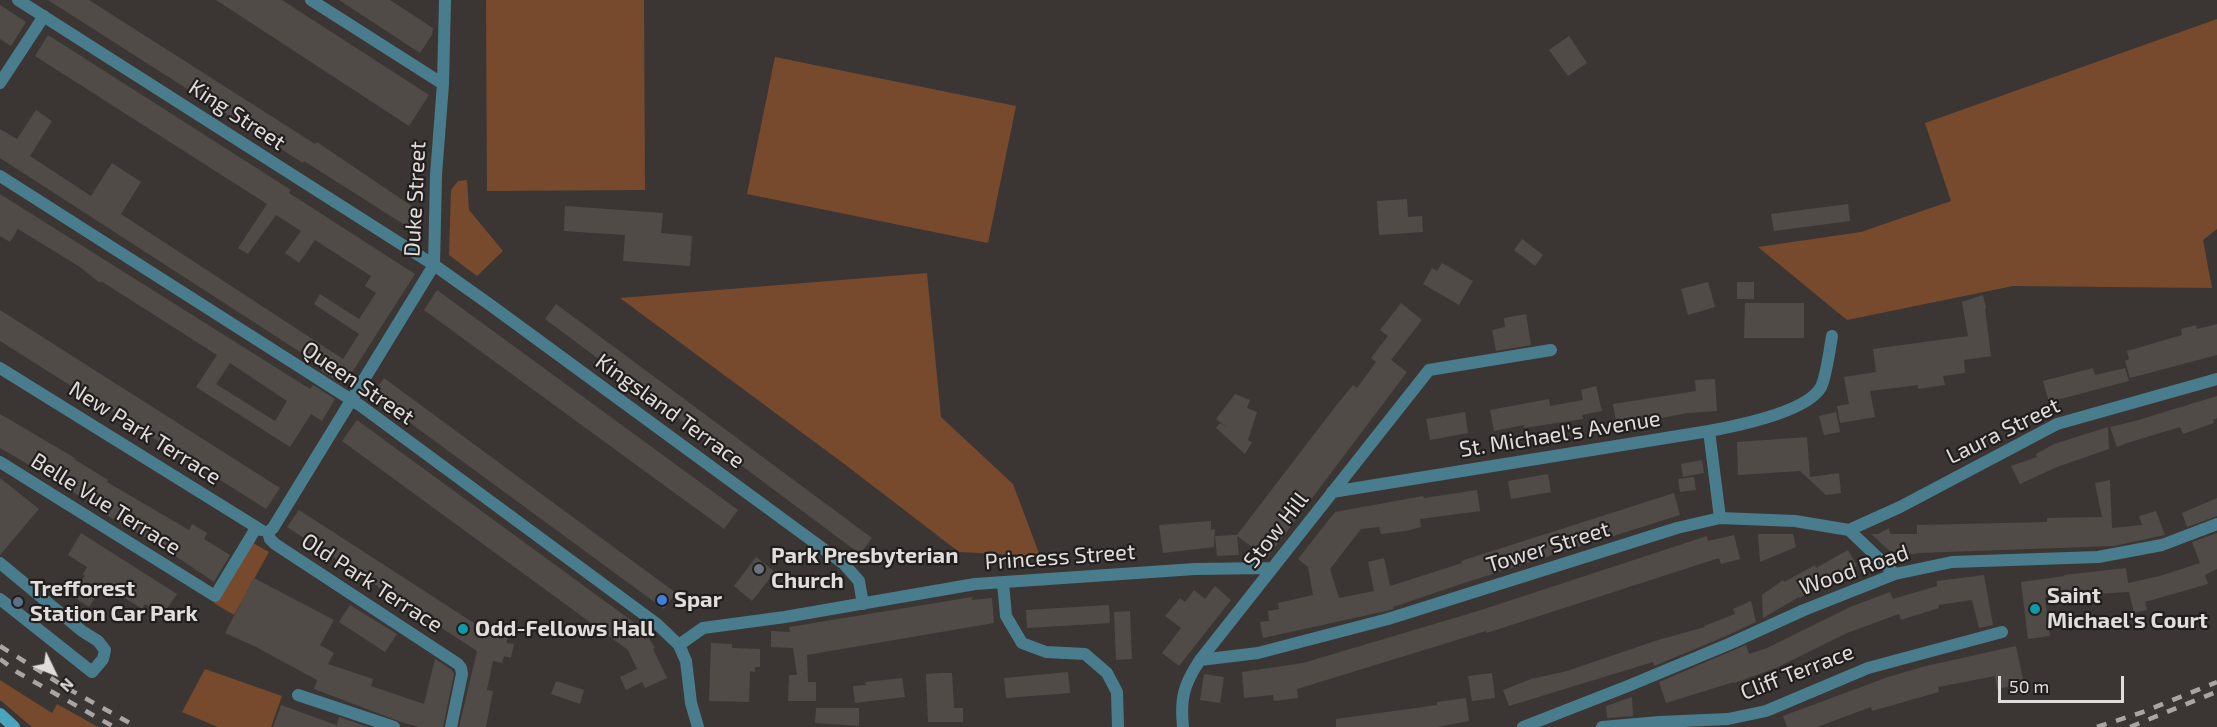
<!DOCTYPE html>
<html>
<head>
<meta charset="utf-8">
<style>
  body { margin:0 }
  #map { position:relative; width:2217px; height:727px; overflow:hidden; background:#3b3633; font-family:"Exo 2",sans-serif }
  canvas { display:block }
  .north { position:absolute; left:24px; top:643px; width:60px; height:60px; -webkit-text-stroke:4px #211e1d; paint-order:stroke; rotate:133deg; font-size:16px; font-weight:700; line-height:24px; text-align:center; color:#e0dddb }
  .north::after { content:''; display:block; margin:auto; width:21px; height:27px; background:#e0dddb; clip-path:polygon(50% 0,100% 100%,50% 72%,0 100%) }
  .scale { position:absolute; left:1998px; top:676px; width:126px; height:27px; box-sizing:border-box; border:3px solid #e0dddb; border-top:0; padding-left:8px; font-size:18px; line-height:21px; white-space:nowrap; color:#e0dddb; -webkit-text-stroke:4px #211e1d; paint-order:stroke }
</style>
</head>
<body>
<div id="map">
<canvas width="2217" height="727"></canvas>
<div class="north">N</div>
<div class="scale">50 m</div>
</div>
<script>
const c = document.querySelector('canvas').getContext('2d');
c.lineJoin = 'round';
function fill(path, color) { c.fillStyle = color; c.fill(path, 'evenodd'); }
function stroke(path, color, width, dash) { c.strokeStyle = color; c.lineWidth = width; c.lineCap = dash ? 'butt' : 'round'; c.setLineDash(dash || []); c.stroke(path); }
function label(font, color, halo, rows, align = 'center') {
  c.font = font + ' "Exo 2",sans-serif'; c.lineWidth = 4.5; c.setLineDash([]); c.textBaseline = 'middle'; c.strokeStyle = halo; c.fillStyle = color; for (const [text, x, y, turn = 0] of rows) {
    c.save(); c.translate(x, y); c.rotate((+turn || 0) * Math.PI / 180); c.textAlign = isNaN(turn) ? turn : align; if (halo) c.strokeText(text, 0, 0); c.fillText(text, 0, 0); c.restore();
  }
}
const green = new Path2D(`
  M486 0H644L645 190 487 191Z
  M2217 19V229L2203 240 2212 288 2013 286 1847 320 1758 247 1861 232 1951 201 1925 123Z
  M775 57 1016 106 988 243 747 194Z
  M467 180 469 210 503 251 477 276 449 255 451 190 458 181Z
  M927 273 941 417 1013 484 1040 556 959 552 843 463 620 298Z
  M253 543 269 552 234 615 214 603Z
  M205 669 282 696 271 727H218L182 712Z
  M0 680 52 713 57 704 98 727H32L0 700Z`);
const building = new Path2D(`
  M48 0H89L315 144 317 142 422 213V236L304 161 303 163Z
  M216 0H282L429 95 409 126Z
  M339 0H390L433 28 432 35 420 53Z
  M0 5 26 22 11 46 0 39Z
  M48 35 291 190 289 193 415 274 344 385 321 371 322 370 314 361 0 158V129L17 139 36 110 52 121 30 156 91 196 112 163 141 182 121 214 343 359 359 334 314 304 320 294 359 319 376 293 365 286 371 276 315 240 299 263 285 253 301 231 276 215 248 254 238 248 267 204 35 56Z
  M1569 36 1587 63 1568 76 1549 50Z
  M0 194 310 389 313 385 335 399 322 421 311 414 290 447 196 387 217 355 101 281 100 283 80 267 18 229 10 242 0 236ZM230 363 287 401 275 421 216 384Z
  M1407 199 1408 217 1422 216 1423 232 1379 235 1377 201Z
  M1848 204 1850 221 1774 231 1771 214Z
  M565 206 663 213 661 233 692 236 690 266 623 261 625 235 564 231Z
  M1522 239 1543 255 1535 266 1514 250Z
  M1442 263 1473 281 1459 305 1423 284 1432 268 1437 271Z
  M1708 282 1715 307 1688 315 1681 289Z
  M1737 282H1754V299H1737Z
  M437 290 738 510 724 529 424 310Z
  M1983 295 1986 308 1985 309 1991 356 1964 360 1965 373 1943 376 1945 385 1918 389V385L1870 391 1875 417 1840 423 1837 406 1849 404 1844 377 1876 372 1873 349 1968 336 1962 302Z
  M1401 303 1422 320 1391 360 1407 372 1267 558 1237 536 1239 555 1217 556 1215 536 1237 535 1335 407 1353 385 1357 388 1376 362 1371 358 1388 336 1380 330Z
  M1745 303H1804V338H1744Z
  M556 304 872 538 860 554 545 319Z
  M0 310 280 488 266 509 0 341Z
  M1526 314 1531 345 1496 351 1492 330 1505 327 1504 318Z
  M2217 324V355L2130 378 2125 361 2129 359 2127 351 2182 335 2181 329 2196 325 2197 329Z
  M2093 368 2095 375 2125 368 2129 381 2049 402 2043 381Z
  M384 378 676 593 664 609 372 395Z
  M1715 379 1717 411 1687 413 1617 427 1613 404 1696 391 1695 380Z
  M1596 386 1602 411 1582 415 1583 419 1524 428V425L1494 431 1490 410 1549 399 1550 406 1583 400 1581 390Z
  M1235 394 1250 400 1247 408 1257 412 1248 440 1252 442 1245 454 1216 428 1220 423 1228 428 1216 419Z
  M2217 396V418L2213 420 2214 423 2183 434 2180 427 2127 443 2117 447 2110 427 2135 421Z
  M1465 412 1468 433 1430 440 1426 419Z
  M1836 412 1840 432 1824 435 1819 416Z
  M0 414 75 458 74 459 108 480 107 482 189 530 192 524 207 533 204 539 230 555 214 582 168 551 101 512 103 510 71 491 72 490 0 448Z
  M357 420 647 632 646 634 655 648 653 649 667 678 645 688 642 682 626 690 620 677 637 669 628 650 342 441Z
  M2108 427 2109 449 2057 467 2020 484 2011 466 2037 457 2036 454 2054 444Z
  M1807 437 1810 477 1839 473 1841 493 1826 495 1800 471 1738 475 1737 442Z
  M1702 460 1704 473 1683 477 1681 464Z
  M1548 474 1551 492 1511 499 1508 481Z
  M1694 477 1696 490 1680 492 1678 479Z
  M0 478 39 509 0 555Z
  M2110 480 2112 528 2142 525 2139 516 2156 511 2165 535 2114 546 1919 553 1900 556 1894 553V555L1871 534H1878L1889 528 1890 534H1917V525L2047 522V518L2102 517 2095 483Z
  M1477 490 1480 511 1420 519 1421 527 1405 531 1381 534 1379 527 1361 529 1330 569 1339 598 1374 591 1368 562 1384 558 1390 586 1462 563 1461 561 1674 493 1680 515 1467 582 1393 607 1394 609 1386 611 1263 638 1260 622 1269 621 1268 611 1279 609 1278 603 1313 595 1308 567 1298 559 1335 512 1423 496 1424 498Z
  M2217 498V516L2187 527 2182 513Z
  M299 510 491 634 508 638 506 643 514 644 511 658 504 656 502 663 493 661 487 690 493 691 486 727H459L477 651 287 527Z
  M1211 521V530L1215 529 1214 547 1163 553 1159 525Z
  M81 533 177 594 163 615 145 604 142 609 104 585 89 607 72 596 85 576 83 574 87 567 68 555Z
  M2217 533V569L2205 575 2208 584 2145 602 2147 610 2134 613 2129 592 2045 597 2050 636 2028 639 2021 582 2065 576 2064 575 2126 568 2128 583 2160 576 2200 563 2192 542Z
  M1758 534H1793L1796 547 1760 562Z
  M1734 535 1740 559 1721 564 1719 558 1502 628 1486 633V631L1297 689 1298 698 1274 701 1273 695 1244 698 1242 672 1303 663 1478 611 1707 536 1708 541Z
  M1848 550 1857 566 1799 598V597L1763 618 1762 595 1783 580 1784 582 1815 565 1816 568Z
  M756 557 775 572 752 601 734 586Z
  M1984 575 1993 625 1979 628 1972 600 1938 605 1939 608 1901 620 1899 614 1847 633 1776 668 1734 683V682L1666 703 1659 682 1746 645 1749 654 1767 648 1850 607 1890 592 1893 599 1937 586V581Z
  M254 578 334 620 320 645 334 653 328 664 373 679 371 686 424 704 435 659 452 670 454 674 443 727H419L401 722 314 689 317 680 256 647 225 633Z
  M1215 586 1231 600 1179 666 1162 653 1181 628 1165 616 1180 598 1185 602 1194 590 1205 599Z
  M972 597V600L992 598 994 623 807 655 808 682H816V701H788L789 675H797L793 648 771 647V631L790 632 789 627Z
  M1751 601 1756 622 1726 636 1654 666 1653 662 1509 706 1503 690 1531 679 1567 671 1658 640 1705 627 1704 626 1735 614 1733 609Z
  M350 605 397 634 385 652 339 622Z
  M1109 605 1110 623 1027 628 1026 610Z
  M1130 611 1132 659 1116 660 1114 612Z
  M711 643 732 644V648L760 649V667H755V672L750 671 749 702 709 701Z
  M2016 646 2024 684 1997 689 1995 676 1938 687 1939 692 1872 711 1871 707 1817 727H1787L1783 716 1888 677 1926 666Z
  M1068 672 1070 693 1006 698 1004 678Z
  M940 673H952L954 708H963V722H928L926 674Z
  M1492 673 1495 698 1472 701 1468 676Z
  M1204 674 1224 677 1220 703 1200 700Z
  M902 678 905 697 855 703 853 686 866 685 865 682Z
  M556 681 584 690 580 704 551 694Z
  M1632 697 1633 716 1607 718 1606 706Z
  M1466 698 1469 721 1437 727H1336V719L1437 705V702Z
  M281 705 336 725V727H273Z
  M816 708H859V726L815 723Z
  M339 717 368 727H336Z`);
const minor = new Path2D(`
  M18 0 434 265 489 304 844 564 859 581 863 604
  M311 0 443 84
  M0 83 44 16
  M0 176 361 406 657 624 679 645 686 661 691 703 698 727
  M0 368 261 530
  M1709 431C1736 426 1807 412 1821 387 1826 377 1830 348 1832 336
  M0 462 215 596 256 528
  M1332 492 1709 431 1720 518
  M1849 530 1900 507 2057 424 2217 379
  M268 532 273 528 434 265 436 175 443 84 445 0
  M268 532 270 539 275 544 458 664 461 668 462 674 451 727
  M0 563 82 631 98 641 105 650 103 659 92 672 0 599
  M1003 583 1006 616 1022 643 1046 652 1085 654 1107 673 1117 692 1118 727
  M679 645 703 628 785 617 975 584 1195 569 1272 568
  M1200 660 1258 653 1388 619 1677 528 1720 518 1795 521 1849 530 1895 574
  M298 695 394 727
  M1183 727C1180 698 1184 684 1200 660L1429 370 1551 350
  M1523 727 1628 686 1729 644 1804 610 1895 574 1952 562 2098 557 2162 545 2217 524
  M1602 727 1660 722 1728 719 1766 711 1868 668 2002 632`);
const secondary = new Path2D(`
  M0 714 14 727`);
const rail = new Path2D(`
  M0 646 65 687 137 727
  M0 659 17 672 114 727
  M2097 727 2143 712 2217 682
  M2130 727 2216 692`);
const markers = [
  [759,569,6,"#6b7280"],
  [662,600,6,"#3f7fe0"],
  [18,602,6,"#5c6f8a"],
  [2035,609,6,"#0f9aa8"],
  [463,629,6,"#0f9aa8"]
];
const streetNames = [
  ["King Street",237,115,33],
  ["Duke Street",415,199,-87],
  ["Queen Street",358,383,34],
  ["Kingsland Terrace",670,411,36],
  ["Laura Street",2003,431,-26],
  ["New Park Terrace",145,433,32],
  ["St. Michael's Avenue",1560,434,-9],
  ["Belle Vue Terrace",106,504,32],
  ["Stow Hill",1276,530,-52],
  ["Tower Street",1548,547,-17],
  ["Princess Street",1060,557,-4],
  ["Wood Road",1854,570,-19],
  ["Old Park Terrace",372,583,33],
  ["Cliff Terrace",1797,672,-21]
];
const poiNames = [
  ["Park Presbyterian",771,556],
  ["Church",771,581],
  ["Trefforest",30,589],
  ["Station Car Park",30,614],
  ["Saint",2047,596],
  ["Michael's Court",2047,621],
  ["Spar",674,600],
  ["Odd-Fellows Hall",475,629]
];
fill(green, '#774a2d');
fill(building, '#514b48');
stroke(minor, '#497d8e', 12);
stroke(secondary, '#4ba4be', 12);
stroke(rail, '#a9a5a3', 4.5, [10, 10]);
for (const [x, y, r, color] of markers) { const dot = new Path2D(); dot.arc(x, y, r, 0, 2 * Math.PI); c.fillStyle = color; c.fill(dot); stroke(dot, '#211e1d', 2); }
label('22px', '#e0dddb', '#211e1d', streetNames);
label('bold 22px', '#e0dddb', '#211e1d', poiNames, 'left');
</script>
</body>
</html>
